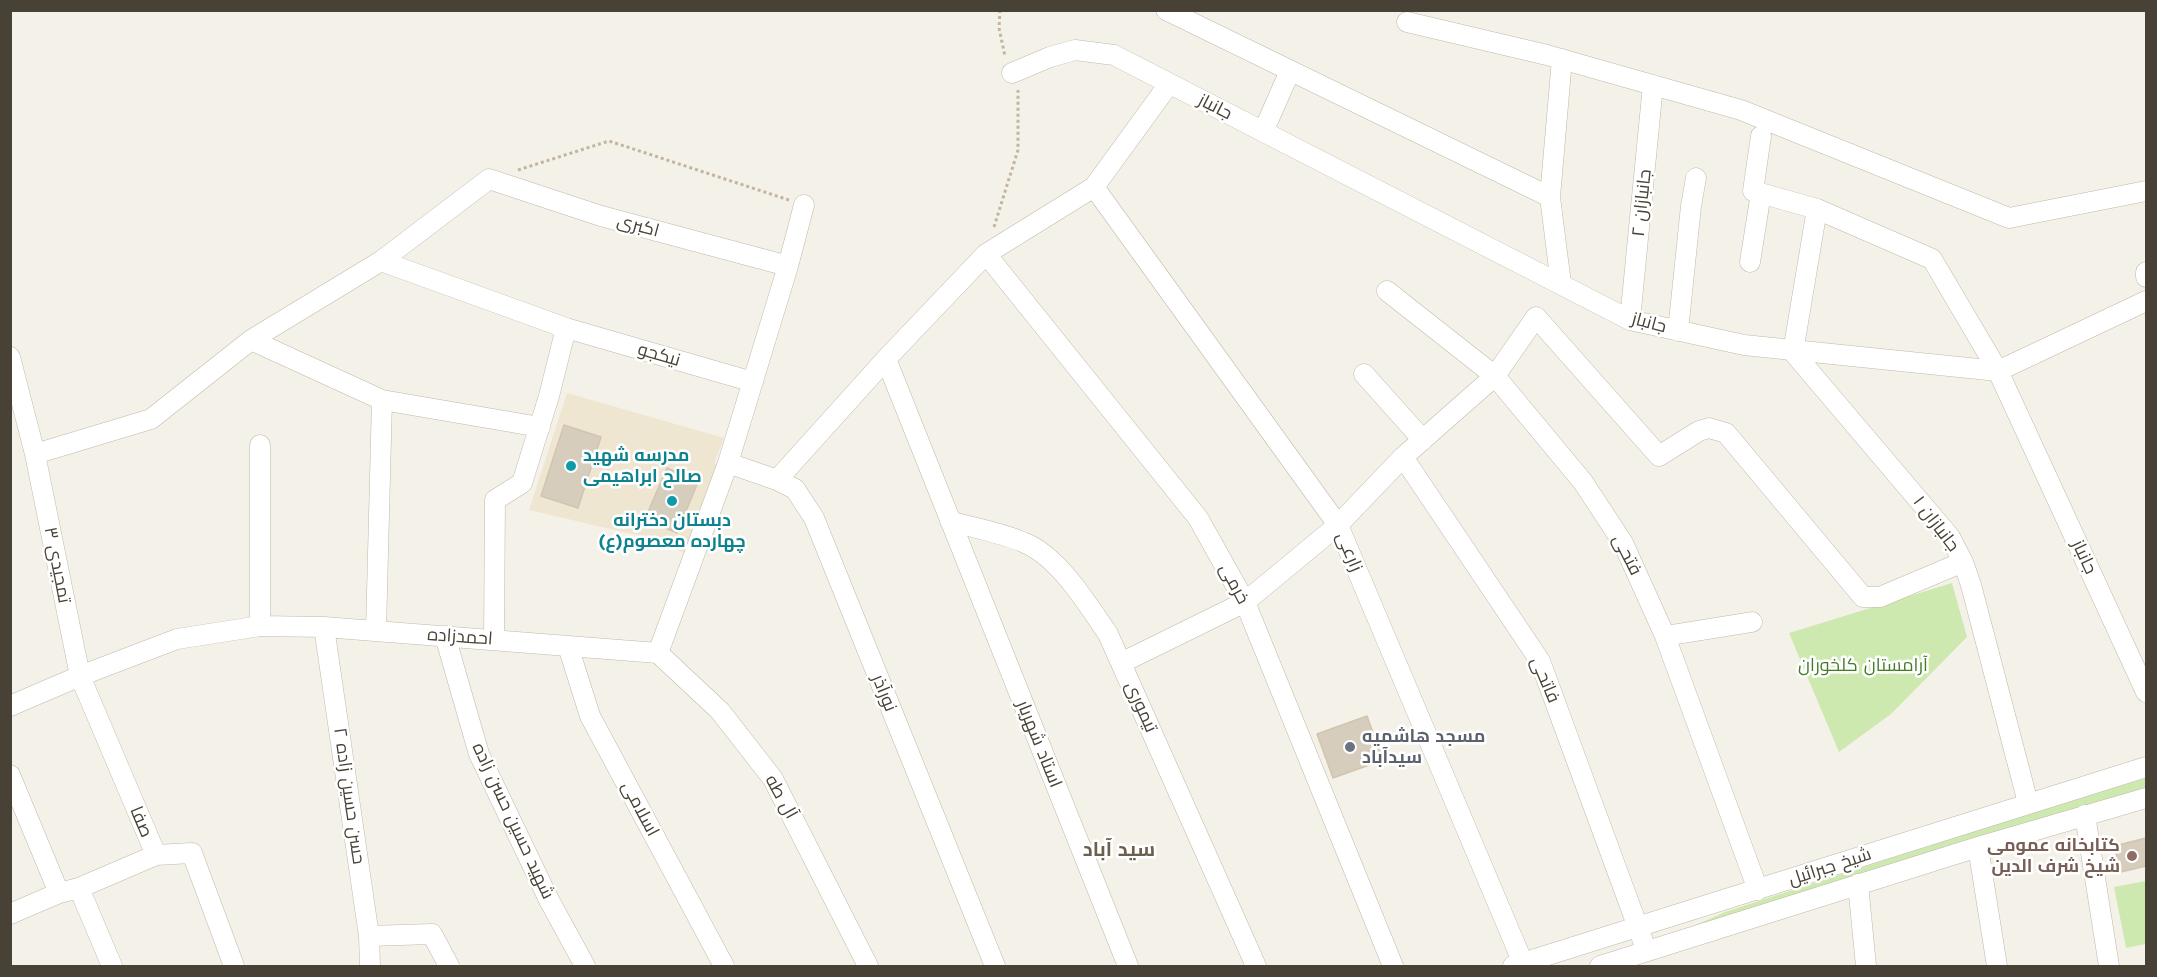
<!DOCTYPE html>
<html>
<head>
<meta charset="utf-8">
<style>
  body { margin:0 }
  #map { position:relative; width:2157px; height:977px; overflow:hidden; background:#f4f1e8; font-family:"Work Sans",sans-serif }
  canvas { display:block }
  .frame { position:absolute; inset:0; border:12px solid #484136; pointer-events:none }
</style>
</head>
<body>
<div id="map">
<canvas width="2157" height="977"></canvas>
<div class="frame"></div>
</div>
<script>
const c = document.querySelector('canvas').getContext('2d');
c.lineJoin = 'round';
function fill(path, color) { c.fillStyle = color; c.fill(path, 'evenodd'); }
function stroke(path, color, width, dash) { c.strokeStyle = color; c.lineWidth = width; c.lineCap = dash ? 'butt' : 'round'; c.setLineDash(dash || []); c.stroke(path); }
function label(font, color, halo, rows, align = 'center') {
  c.font = font + ' "Work Sans",Cairo,sans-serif'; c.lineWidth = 5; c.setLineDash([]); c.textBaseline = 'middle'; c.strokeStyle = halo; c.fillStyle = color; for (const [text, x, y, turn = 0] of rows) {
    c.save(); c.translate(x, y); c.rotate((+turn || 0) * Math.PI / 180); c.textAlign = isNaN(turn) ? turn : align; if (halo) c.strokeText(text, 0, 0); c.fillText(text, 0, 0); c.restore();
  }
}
const education = new Path2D(`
  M567 393 724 438 714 463 722 466 687 554 649 538 529 510Z`);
const green = new Path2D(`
  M1952 583 1967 637 1891 714 1839 752 1789 633Z
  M2146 778V788L1960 843 1665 939 1725 912 1959 836Z
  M2146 881V944L2126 948 2114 887Z`);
const building = new Path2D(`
  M564 425 601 437 578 508 541 496Z
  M667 468 698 482 677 533 645 519Z
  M1367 716 1383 760 1333 778 1317 734Z
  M2146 838V866L2121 872 2114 846Z`);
const path = new Path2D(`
  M1000 10 999 28 1005 56
  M518 170 609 141 789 200
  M994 227 1018 150V90`);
const minor = new Path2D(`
  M1166 10 1550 197
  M1407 22 1547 55 1741 110 2009 218 2146 191
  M1012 73 1050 57 1075 50 1114 55 1630 320 1744 345 1998 371
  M1263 132 1290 71
  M1761 136 1753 191 1817 209 1932 259 1998 371 2146 692
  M1094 187 1338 525 1523 963
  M1817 209 1793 352 1950 537 1963 562 1971 585 2028 803
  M986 254 1198 518 1245 602 1393 966
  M381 261 489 179 601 216 788 266
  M1750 262 1761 193
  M2146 272V277
  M1561 284 1550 197 1562 59
  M1387 291 1495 376 1583 482 1623 543 1665 636 1758 890
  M1630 320 1653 85
  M1678 331 1691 206 1696 178
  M251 340 382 400 376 631
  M10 357 35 454 80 676 156 855 192 853 234 966
  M886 359 1128 966
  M1998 371 2146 301
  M1364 374 1423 440
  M382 400 540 427
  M35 454 151 419 251 340 381 261 566 328 753 382
  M1403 457 1540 661 1643 941
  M728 463 777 480 795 489 814 518 995 966
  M777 480 886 359 986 254 1094 187 1169 84
  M950 521C974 528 1003 533 1025 543 1059 557 1088 605 1108 634L1256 966
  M260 626V445
  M324 627 369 936 370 966
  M445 636 479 754 549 900 585 966
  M1665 636 1752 622
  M494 639 495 500 522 483 549 396 566 328
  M568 646 590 716 724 966
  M658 653 728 463 788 266 804 205
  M658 653 720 711 773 779 868 966
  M1121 663 1245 602 1338 525 1403 457 1495 376 1536 317 1659 456 1699 431 1709 428 1726 433 1863 597H1880L1963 562
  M10 706 80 676 177 639 260 626 324 627 658 653
  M10 775 59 893
  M2085 815 2109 966
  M1978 847 1997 966
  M1858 884 1866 966
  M79 888 112 966
  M10 914 59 893 79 888 156 855
  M369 936 432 934 449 966
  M1513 966 2146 767
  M1600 966 1978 847 2146 798`);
const markers = [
  [571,466,6,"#0f9aa8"],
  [672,501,6,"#0f9aa8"],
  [1350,747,6,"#6b7280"],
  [2132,856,6,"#8d6e63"]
];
const streetNames = [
  ["جانباز",1215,107,27],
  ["جانبازان ۲",1642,203,-84],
  ["اکبری",638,226,15],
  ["جانباز",1649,323,15],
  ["نیکجو",659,355,16],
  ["جانبازان ۱",1936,524,53],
  ["زارعی",1349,552,67],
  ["فتحی",1627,555,63],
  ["جانباز",2084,557,65],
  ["تمجیدی ۳",57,565,79],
  ["خرمی",1234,584,62],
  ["احمدزاده",460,637,4],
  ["فاتحی",1545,680,67],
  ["نورآذر",884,693,68],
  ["تیموری",1141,707,66],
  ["استاد شهریار",1039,744,68],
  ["حسن حسین زاده ۲",349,796,82],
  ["آل طه",781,797,61],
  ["اسلامی",640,809,62],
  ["شهید حسین حسن زاده",513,821,65],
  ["صفا",141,822,67],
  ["شیخ جبرائیل",1830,867,-18]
];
const cultureNames = [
  ["مدرسه شهید",583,456],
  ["صالح ابراهیمی",583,477],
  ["دبستان دخترانه",672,521,"center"],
  ["چهارده معصوم(ع)",672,542,"center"]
];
const parkNames = [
  ["آرامستان کلخوران",1863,666]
];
const worshipNames = [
  ["مسجد هاشمیه",1362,737],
  ["سیدآباد",1362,758]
];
const educationNames = [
  ["کتابخانه عمومی",2120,846],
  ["شیخ شرف الدین",2120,867]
];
const neighbourhoodNames = [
  ["سید آباد",1119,850]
];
fill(education, '#eee6d1');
fill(green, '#cee9b0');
fill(building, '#d6cdbd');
stroke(building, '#d1c5b0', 1.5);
stroke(minor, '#c0b9aa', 21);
stroke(path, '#c2b59b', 3, [3, 3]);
stroke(minor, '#fff', 20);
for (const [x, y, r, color] of markers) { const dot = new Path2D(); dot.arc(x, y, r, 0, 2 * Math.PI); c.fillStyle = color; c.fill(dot); stroke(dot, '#fff', 2); }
label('18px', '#484136', '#fff', streetNames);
label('bold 18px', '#0d838f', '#fff', cultureNames, 'left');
label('18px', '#457b28', '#fff', parkNames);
label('bold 18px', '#5b616d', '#fff', worshipNames, 'left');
label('bold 18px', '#785e54', '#fff', educationNames, 'right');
label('bold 20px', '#6b604d', '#fff', neighbourhoodNames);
</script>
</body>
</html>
